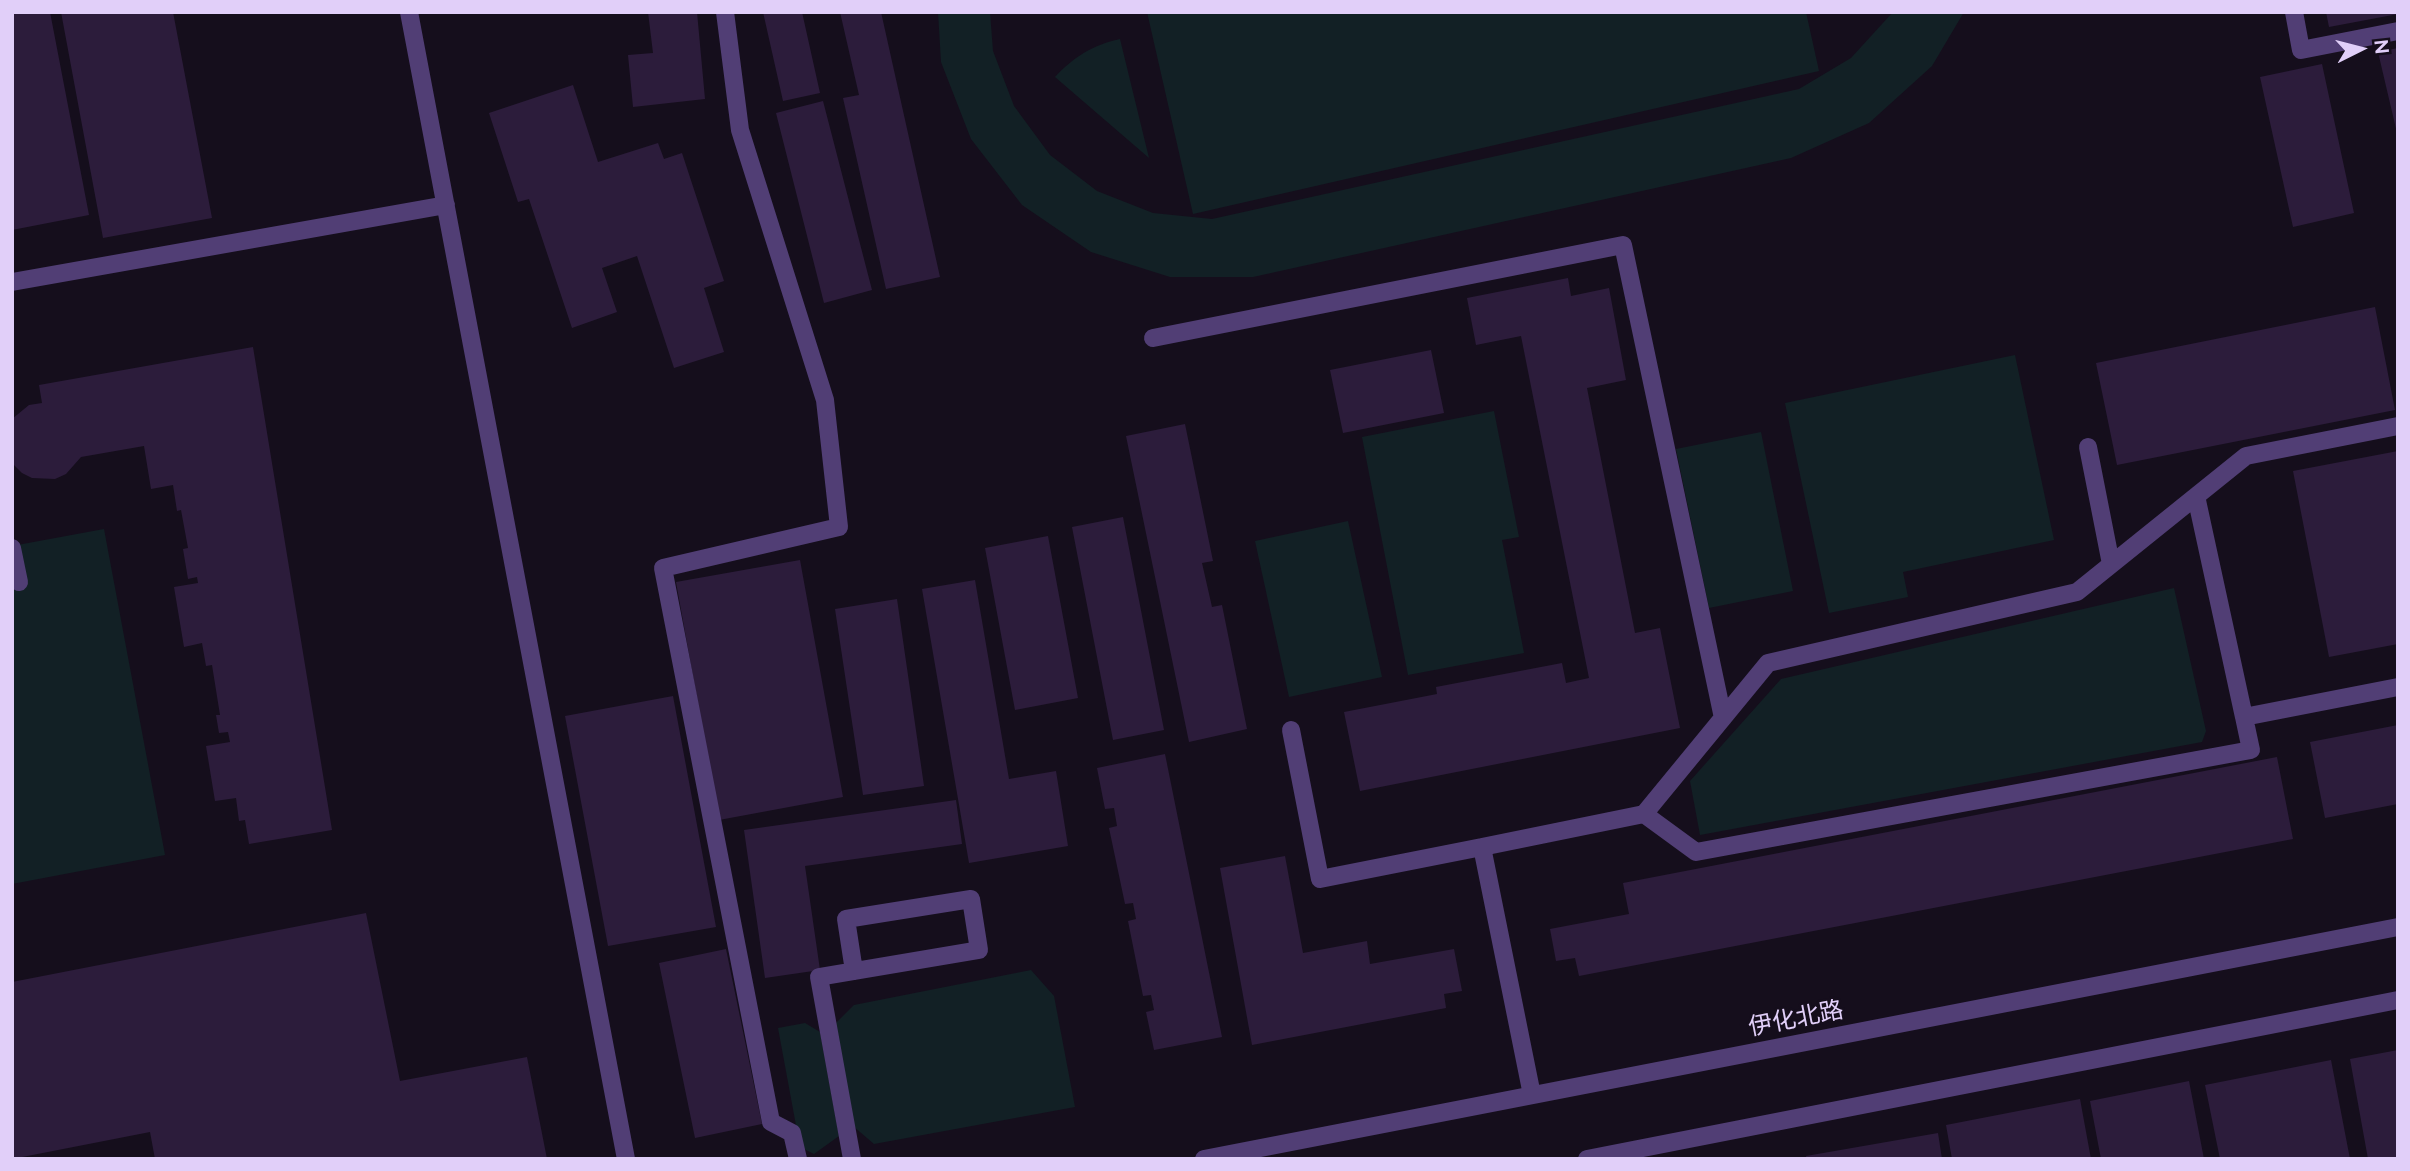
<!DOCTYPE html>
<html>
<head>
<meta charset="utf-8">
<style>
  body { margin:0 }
  #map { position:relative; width:2410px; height:1171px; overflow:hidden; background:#150e1c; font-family:Raleway,sans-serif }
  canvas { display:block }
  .frame { position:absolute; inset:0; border:14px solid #e1cff9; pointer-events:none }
  .north { position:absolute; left:2326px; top:14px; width:70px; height:70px; -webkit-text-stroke:5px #150e1c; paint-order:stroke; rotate:84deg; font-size:19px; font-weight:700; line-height:28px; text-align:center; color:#e1cff9 }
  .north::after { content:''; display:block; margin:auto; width:24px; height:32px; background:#e1cff9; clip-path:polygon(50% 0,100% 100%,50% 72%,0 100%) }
</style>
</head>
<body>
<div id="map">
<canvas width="2410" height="1171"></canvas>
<div class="frame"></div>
<div class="north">N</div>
</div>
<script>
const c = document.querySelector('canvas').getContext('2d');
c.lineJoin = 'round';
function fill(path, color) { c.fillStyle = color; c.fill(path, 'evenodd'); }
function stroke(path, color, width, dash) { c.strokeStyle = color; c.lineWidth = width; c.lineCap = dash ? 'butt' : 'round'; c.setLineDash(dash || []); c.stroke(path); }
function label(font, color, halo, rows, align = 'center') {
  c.font = font + ' Raleway,"Noto Sans SC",sans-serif'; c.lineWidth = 5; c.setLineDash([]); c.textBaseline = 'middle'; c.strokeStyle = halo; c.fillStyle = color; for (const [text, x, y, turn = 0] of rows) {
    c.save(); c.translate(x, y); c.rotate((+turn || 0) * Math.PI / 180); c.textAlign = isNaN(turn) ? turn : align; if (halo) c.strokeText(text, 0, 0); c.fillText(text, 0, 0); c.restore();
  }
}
const green = new Path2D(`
  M938 12H990L993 51 1014 106 1050 155 1097 191 1153 213 1212 219 1799 89 1851 58 1893 12H1964L1932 66 1869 123 1791 158 1253 277H1170L1091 252 1022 205 971 139 941 62Z
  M1147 12H1806L1819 71 1193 214Z
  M1120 39 1149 158 1055 77C1074 57 1092 45 1120 39Z
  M2015 355 2054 540 1903 572 1908 597 1829 613 1785 403Z
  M1494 411 1519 537 1502 540 1524 653 1408 675 1362 437Z
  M1761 432 1793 591 1709 608 1676 449Z
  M1348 521 1382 677 1289 697 1255 541Z
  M104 529 165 855 12 884V546Z
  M2174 588 2206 731 2202 742 1700 835 1690 781 1781 679Z
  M1031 970 1054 996 1075 1107 874 1144 853 1126 835 1024 854 1005Z
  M805 1023 820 1032 839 1136 814 1154 800 1147 778 1028Z`);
const building = new Path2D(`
  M12 12H50L89 215 12 230Z
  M61 12H173L212 218 103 238Z
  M648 12H697L705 99 633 107 628 55 653 53Z
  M763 12H802L820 93 783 101Z
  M840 12H881L940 277 886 289 843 98 859 95Z
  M2326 12H2398V14L2329 27Z
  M2398 48V133H2397L2378 52Z
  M2322 64 2354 213 2293 227 2260 77Z
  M573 85 598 162 658 143 664 159 682 153 724 281 704 288 724 352 674 368 637 256 602 268 617 312 572 328 529 199 518 202 489 113Z
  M823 101 872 290 824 303 776 113Z
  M1568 278 1571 296 1609 288 1626 380 1587 388 1635 633 1660 628 1680 728 1360 791 1344 712 1437 694 1436 687 1562 663 1566 683 1589 678 1521 336 1476 345 1467 298Z
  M2375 307 2395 410 2117 465 2096 363Z
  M253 347 332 830 249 844 245 820 239 821 236 798 215 801 206 746 230 742 228 732 219 733 216 715H220L212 665 206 666 202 643 184 647 174 587 198 583 197 577 188 579 183 549 188 548 181 510 177 511 173 485 151 489 144 446 81 457 66 474 55 479 32 478 22 473 12 463V419L29 405 42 403 39 385Z
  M1431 350 1444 413 1343 433 1330 370Z
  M1185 424 1213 561 1202 563 1212 607 1222 605 1247 729 1189 742 1126 436Z
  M2398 451V644L2329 657 2293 471Z
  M1123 517 1164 730 1113 740 1072 527Z
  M1048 536 1078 698 1015 710 985 548Z
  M800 560 843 797 719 820 676 582Z
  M975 580 1009 779 1056 771 1068 846 969 863 922 589Z
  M897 599 924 786 863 795 835 609Z
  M673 696 716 927 608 946 565 716Z
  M2398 725V804L2325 818 2310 742Z
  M1165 754 1222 1037 1154 1050 1146 1012 1154 1010 1151 995 1143 996 1128 921 1136 919 1133 903 1125 904 1109 828 1117 826 1114 808 1105 809 1097 768Z
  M2277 757 2293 839 1579 976 1575 958 1556 961 1550 929 1629 914 1623 883Z
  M956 800 962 844 805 866 820 970 765 978 744 830Z
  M1285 856 1303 953 1367 941 1370 964 1454 949 1462 991 1444 994 1446 1008 1252 1045 1220 868Z
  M366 913 400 1081 527 1057 547 1159H155L150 1132 12 1159V982Z
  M726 949 762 1124 695 1138 659 963Z
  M2398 1050V1159H2368L2350 1059Z
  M2331 1060 2350 1159H2220L2205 1085Z
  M2189 1081 2204 1159H2101L2090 1101Z
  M2080 1099 2091 1159H1952L1946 1125Z
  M1938 1133 1942 1159H1807L1806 1156Z`);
const minor = new Path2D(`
  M409 12 626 1159
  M725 12 740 130 825 400 839 527 663 568 771 1122 792 1133 798 1159
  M2294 12 2301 50 2398 31
  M12 282 446 205
  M1153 338 1623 245 1723 718
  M2088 447 2111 564
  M2196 496 2244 717
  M12 548 19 582
  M1291 730 1320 879 1482 847 1532 1095
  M1644 814 1768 663 2077 592 2246 456 2398 426
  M1482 847 1644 814 1696 852 2251 750 2244 717 2398 687
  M852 1159 819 977 979 950 971 899 846 919 854 971
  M1204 1159 2398 927
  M1587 1159 2398 1000`);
const streetNames = [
  ["伊化北路",1796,1019,-11]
];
fill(green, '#122025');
fill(building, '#2c1c3b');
stroke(minor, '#513e75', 18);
label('24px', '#e1cff9', '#150e1c', streetNames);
</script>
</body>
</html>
